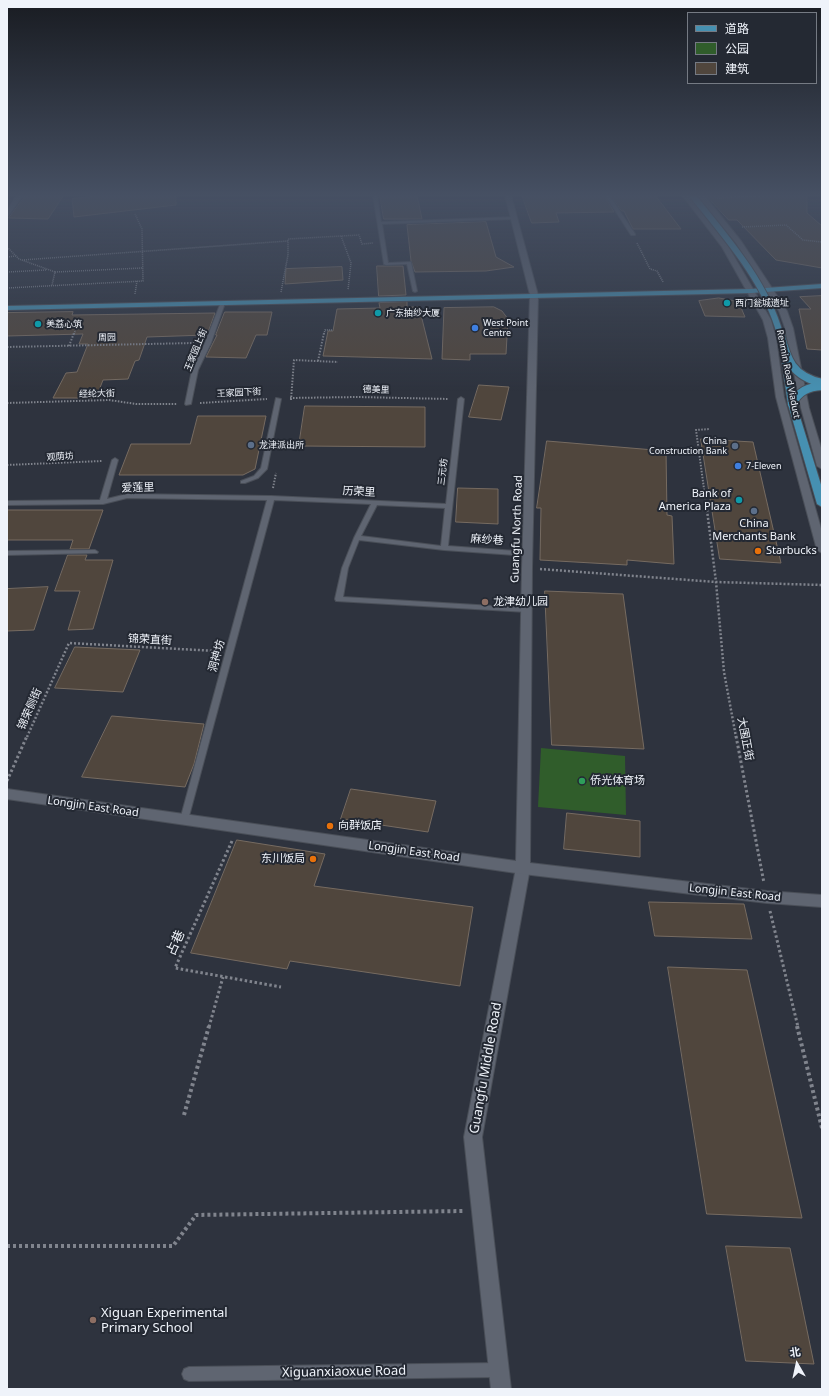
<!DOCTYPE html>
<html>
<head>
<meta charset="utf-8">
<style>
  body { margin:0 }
  #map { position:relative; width:829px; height:1396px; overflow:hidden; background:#2e333e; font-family:"Noto Sans","Noto Sans SC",sans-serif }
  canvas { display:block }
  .frame { position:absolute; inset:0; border:8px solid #eff3fa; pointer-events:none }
  .legend { position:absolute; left:687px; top:12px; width:130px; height:72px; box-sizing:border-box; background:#242933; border:1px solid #757a83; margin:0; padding:5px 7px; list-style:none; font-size:12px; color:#eff3fa }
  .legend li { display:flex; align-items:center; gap:8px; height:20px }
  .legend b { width:20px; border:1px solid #757a83 }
  .north { position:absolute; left:777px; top:1344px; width:40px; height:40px; -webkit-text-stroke:3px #242933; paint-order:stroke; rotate:351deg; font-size:11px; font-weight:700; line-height:16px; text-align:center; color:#eff3fa }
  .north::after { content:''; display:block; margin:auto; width:14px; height:18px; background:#eff3fa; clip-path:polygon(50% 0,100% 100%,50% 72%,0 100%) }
</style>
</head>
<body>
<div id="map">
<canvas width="829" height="1396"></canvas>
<div class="frame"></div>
<ul class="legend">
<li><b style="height:5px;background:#4690b1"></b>道路</li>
<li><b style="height:11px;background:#305d2b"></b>公园</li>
<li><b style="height:11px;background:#50463d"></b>建筑</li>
</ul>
<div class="north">北</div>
</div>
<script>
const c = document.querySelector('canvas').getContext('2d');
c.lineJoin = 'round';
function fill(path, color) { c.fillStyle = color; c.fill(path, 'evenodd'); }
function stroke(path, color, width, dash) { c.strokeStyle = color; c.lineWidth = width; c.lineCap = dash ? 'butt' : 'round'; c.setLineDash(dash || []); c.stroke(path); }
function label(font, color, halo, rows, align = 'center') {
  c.font = font + ' "Noto Sans","Noto Sans SC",sans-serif'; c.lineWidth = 4; c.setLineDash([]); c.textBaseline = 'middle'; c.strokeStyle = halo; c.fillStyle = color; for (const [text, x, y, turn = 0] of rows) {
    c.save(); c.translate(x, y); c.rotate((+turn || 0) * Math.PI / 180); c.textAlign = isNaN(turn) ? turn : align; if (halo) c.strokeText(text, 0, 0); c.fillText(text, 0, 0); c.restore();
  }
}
const green = new Path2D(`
  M541 748 625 756 626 815 538 807Z`);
const building = new Path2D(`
  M26 195H64L48 219 9 218Z
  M106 195H176V205L74 217 72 199Z
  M380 195H417L422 219H384Z
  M522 195H604L614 212 556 213 559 222 532 223Z
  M611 195H655L681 229H633L624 211H622Z
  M706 195H807V213L822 226V268L776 260 737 220H729Z
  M486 222 496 257 514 267 486 271 415 272 411 261 407 225Z
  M377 266H403L406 295 379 296Z
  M342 267 343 280 285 284 286 269Z
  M822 296V350L807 349 799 309H811L800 297Z
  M719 298 736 301 739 303 745 317 705 316 699 301Z
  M407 302V307H419L432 359 323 356 328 331H333L337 309 380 308 379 303Z
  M494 307 502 311 508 319 506 354H470V360L442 359 444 308Z
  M73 312 72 315 215 313 207 335 147 337 139 360 135 361 128 379 103 380 96 398H53L66 373 77 372 88 344H79L83 334 7 336V313Z
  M225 312H272L267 335H256L246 358 206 357 217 335H216Z
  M479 385 509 387 501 420 469 417Z
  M305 406 425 407V447L299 446Z
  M198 416H266L255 469 243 475H119L131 444H190Z
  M701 439 753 442 781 563 720 559Z
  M547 441 666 451 667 515 672 516 674 564 627 560V565L540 560 541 508H537Z
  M458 488 498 489V524L456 522Z
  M7 510H103L89 549H70L73 540H7Z
  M68 555H87L85 560H113L93 629 68 630 80 591H55Z
  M48 587 34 630 7 631V589Z
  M545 591 623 594 644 749 552 745Z
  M75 647 140 650 123 692 55 688Z
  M112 716 204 724 194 764 185 787 82 777Z
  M351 789 436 801 428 832 341 819Z
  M567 813 640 821V857L564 849Z
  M237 840 325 854 314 886 473 907 460 986 290 961 287 969 191 953Z
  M649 902 744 904 752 939 655 936Z
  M668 967 747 970 802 1218 707 1214Z
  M726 1246 790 1248 814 1364 746 1361Z`);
const pathFar4 = new Path2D(`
  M717 198 777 195
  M742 227 786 225 803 240 822 242
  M341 236 351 263 348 290
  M637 243 650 269 657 271 663 282
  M7 247 19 259 55 272 52 285
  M7 257 16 256
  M22 260 288 241
  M7 272 46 270
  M55 272 142 268
  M7 288 143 281 142 229 135 214
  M281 292 288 255V239L359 235 362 244 373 243
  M135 294 137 281
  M74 334 80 318
  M324 334 325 330H332`);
const pathFar3 = new Path2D(`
  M69 346 74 333
  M7 347 194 343
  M318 361 324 333
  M290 398 357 397 449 399
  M291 400 294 360 338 362
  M7 403 109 400 136 404H177
  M200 403 267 399
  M7 465 102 461
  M273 488 276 473
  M707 511 696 430 710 429`);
const pathFar2 = new Path2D(`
  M707 510 716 582 724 672 736 737
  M540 569 716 582 822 585
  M27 737 69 643 216 651`);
const pathFar1 = new Path2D(`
  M736 736 764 883
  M7 781 27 736
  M232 841 175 968 281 987
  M770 911 798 1027
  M209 1027 223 977`);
const path = new Path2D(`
  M797 1026 822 1128
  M184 1115 209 1026
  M7 1246H173L196 1215 463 1211`);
const lane = new Path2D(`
  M373 195H377L381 222 514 217 516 218 514 219 382 224 388 263 411 262 417 291 415 292 413 291 407 264 386 265 384 264Z
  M605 195H609L635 234V235H631Z
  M221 302 225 303 211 343 198 370 191 404 186 405 185 404 192 370 205 343Z
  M461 397 464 399 448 546 529 552 532 554 529 556 444 550 359 540 348 568 343 597 527 608 531 610 527 612 336 601 335 599 342 568 354 538 371 504 274 500 188 820 187 822 184 823 181 822 180 820 267 500 127 498 103 504 7 505V501L100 500 112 460 115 458 118 460 107 499 127 494 271 496 446 504 458 399ZM377 505 445 508 441 546 361 536Z
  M276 398 281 399 267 469 258 478 245 483H241V481L254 476 261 468Z
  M95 550 98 552 97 553 7 555V551Z
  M499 1363 504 1365 506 1370 504 1375 499 1377 189 1381 184 1379 182 1374 184 1369 189 1367Z`);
const street = new Path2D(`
  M17 195H23L9 215 7 216V210Z
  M523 862 528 864 530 868 482 1137 511 1389H491L464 1137 516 868 518 864Z`);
const secondary = new Path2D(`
  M505 195H511L538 295 532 568 530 863 767 891 822 895V907L767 903 523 874 7 799V789L516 861 522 568 530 295Z
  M682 195H688L728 246 771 320 776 338 784 397 822 532V553L817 550 776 397 768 338 763 320 722 247Z
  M697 195H704L741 241 787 311 793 328 809 408 822 451V469L817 466 801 408 785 328 779 311 736 243Z`);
const primary = new Path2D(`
  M822 284V288L751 293 7 310V306L751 289Z
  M779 342 786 344 796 404 822 488V507L817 504 788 404Z`);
const primaryBridgeFar1 = new Path2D(`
  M692 195C725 236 766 282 780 334`);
const primaryBridge = new Path2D(`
  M780 333C787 360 792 376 822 383
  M792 404C799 391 808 387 822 386`);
const markers = [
  [727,303,4,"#0f9aa8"],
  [378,313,4,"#0f9aa8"],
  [38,324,4,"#0f9aa8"],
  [475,328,4,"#3f7fe0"],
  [251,445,4,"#5c6f8a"],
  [735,446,4,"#5c6f8a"],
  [738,466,4,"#3f7fe0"],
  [739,500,4,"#0f9aa8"],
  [754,511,4,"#5c6f8a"],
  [758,551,4,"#e8710a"],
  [485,602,4,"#8d6e63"],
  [582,781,4,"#2e9e5b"],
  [330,826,4,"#e8710a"],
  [313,859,4,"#e8710a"],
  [93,1320,4,"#8d6e63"]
];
const farPoinames = [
  ["西门瓮城遗址",735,303],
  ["广东抽纱大厦",386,313],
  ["West Point",483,323],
  ["Centre",483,333],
  ["美荔心筑",46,324],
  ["China",727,441,"right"],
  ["Construction Bank",727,451,"right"],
  ["龙津派出所",259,445],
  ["7-Eleven",746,466]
];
const farStreetnames = [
  ["周园",107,338,-1],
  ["王家园上街",196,350,-68],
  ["Renmin Road Viaduct",788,374,79],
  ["德美里",376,390,1],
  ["王家园下街",239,393,-3],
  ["经纶大街",97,394,-1],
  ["观荫坊",60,457,-4],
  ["三元坊",443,472,-83]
];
const streetNames = [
  ["爱莲里",138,488,-2],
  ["历荣里",359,492,3],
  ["Guangfu North Road",517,529,-88],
  ["麻纱巷",487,540,4],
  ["锦荣直街",150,640,3],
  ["洞神坊",217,656,-75],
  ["锦荣侧街",30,709,-66],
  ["大围正街",745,739,79],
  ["Longjin East Road",93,807,8],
  ["Longjin East Road",414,852,8],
  ["Longjin East Road",735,893,6]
];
const poiNames = [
  ["Bank of",731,494,"right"],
  ["America Plaza",731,507,"right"],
  ["China",754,524,"center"],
  ["Merchants Bank",754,537,"center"],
  ["Starbucks",766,551],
  ["龙津幼儿园",493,602],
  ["侨光体育场",590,781],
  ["向群饭店",338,826],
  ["东川饭局",305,859,"right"]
];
const nearStreetnames = [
  ["占巷",176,943,-66],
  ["Guangfu Middle Road",486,1068,-80],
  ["Xiguanxiaoxue Road",344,1372,-1]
];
const nearPoinames = [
  ["Xiguan Experimental",101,1313],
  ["Primary School",101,1328]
];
fill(green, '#305d2b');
fill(building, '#50463d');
stroke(building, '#766b61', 1);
stroke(lane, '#4a4f58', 2);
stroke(street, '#4a4f58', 2);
stroke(secondary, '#4a4f58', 2);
stroke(primary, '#4a4f58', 2);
stroke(pathFar4, '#80848d', 1.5, [1, 1]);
stroke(pathFar3, '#80848d', 2, [1.5, 1.5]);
stroke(pathFar2, '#80848d', 2.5, [2, 2]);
stroke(pathFar1, '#80848d', 3, [2.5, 2.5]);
stroke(path, '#80848d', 4, [3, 3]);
fill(lane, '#5f6571');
fill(street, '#5f6571');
fill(secondary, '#5f6571');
fill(primary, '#4690b1');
stroke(primaryBridgeFar1, '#4a4f58', 8, []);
stroke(primaryBridge, '#4a4f58', 10, []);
stroke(primaryBridgeFar1, '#4690b1', 6);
stroke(primaryBridge, '#4690b1', 8);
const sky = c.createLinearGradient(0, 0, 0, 391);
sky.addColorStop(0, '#191c22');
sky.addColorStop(0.5, '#465063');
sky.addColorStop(1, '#46506300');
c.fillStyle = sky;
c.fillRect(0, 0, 829, 391);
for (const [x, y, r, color] of markers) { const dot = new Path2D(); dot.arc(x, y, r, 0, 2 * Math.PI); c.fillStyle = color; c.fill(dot); stroke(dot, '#242933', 1.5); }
label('9px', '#eff3fa', '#242933', farPoinames, 'left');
label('9px', '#eff3fa', '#242933', farStreetnames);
label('11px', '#eff3fa', '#242933', streetNames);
label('11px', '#eff3fa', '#242933', poiNames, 'left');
label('13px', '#eff3fa', '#242933', nearStreetnames);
label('13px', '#eff3fa', '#242933', nearPoinames, 'left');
</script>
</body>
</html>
